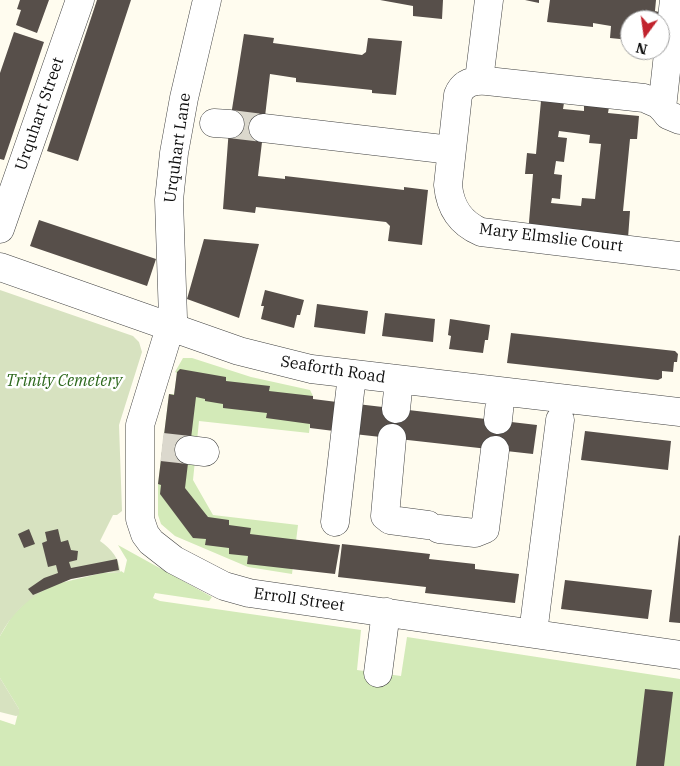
<!DOCTYPE html>
<html>
<head>
<meta charset="utf-8">
<style>
  body { margin:0 }
  #map { position:relative; width:680px; height:766px; overflow:hidden; background:#fffcef; font-family:"IBM Plex Serif",serif }
  canvas { display:block }
  .north { position:absolute; left:620px; top:10px; width:50px; height:50px; box-sizing:border-box; background:#fff; border:1px solid #9f9f9f; border-radius:50%; rotate:194deg; font-size:14px; font-weight:700; line-height:20px; text-align:center; color:#0e0e0e }
  .north::after { content:''; display:block; margin:auto; width:18px; height:22px; background:#c1232d; clip-path:polygon(50% 0,100% 100%,50% 72%,0 100%) }
</style>
</head>
<body>
<div id="map">
<canvas width="680" height="766"></canvas>
<div class="north">N</div>
</div>
<script>
const c = document.querySelector('canvas').getContext('2d');
c.lineJoin = 'round';
function fill(path, color) { c.fillStyle = color; c.fill(path, 'evenodd'); }
function stroke(path, color, width, dash) { c.strokeStyle = color; c.lineWidth = width; c.lineCap = dash ? 'butt' : 'round'; c.setLineDash(dash || []); c.stroke(path); }
function label(font, color, halo, rows, align = 'center') {
  c.font = font + ' "IBM Plex Serif",serif'; c.lineWidth = 5; c.setLineDash([]); c.textBaseline = 'middle'; c.strokeStyle = halo; c.fillStyle = color; for (const [text, x, y, turn = 0] of rows) {
    c.save(); c.translate(x, y); c.rotate((+turn || 0) * Math.PI / 180); c.textAlign = isNaN(turn) ? turn : align; if (halo) c.strokeText(text, 0, 0); c.fillText(text, 0, 0); c.restore();
  }
}
const green = new Path2D(`
  M183 358H192L251 377 310 390 313 396 309 433 199 421 193 480 213 515 298 525 292 574 248 567 175 536 161 524 158 515V484L169 394H174L177 373 175 372Z
  M118 545 212 597 209 601 155 593 153 598 160 601 361 630 357 670 401 676 407 637 680 679V766H0V720L15 725 19 709 0 678V636L12 616 31 597 56 584 102 573H119L121 571 124 573 127 560Z`);
const cemetery = new Path2D(`
  M0 290 133 336 139 342 142 352 119 425 122 511 117 515H113L100 541C111 549 120 558 120 573 114 573 108 572 101 573 58 578 21 596 0 636Z
  M0 678 19 709V715L16 716 0 712Z`);
const building = new Path2D(`
  M20 0H49L37 33 16 25 21 10 17 9Z
  M97 0H131L78 161 47 151Z
  M380 0H443L442 19 413 16V6Z
  M525 0H539V3Z
  M550 0H656L655 11 659 12 658 20H630V40L610 38 611 26 593 23V27L547 22Z
  M14 32 44 42 4 160 0 159V73Z
  M244 34 274 38 273 43 362 55 366 52 368 38 402 41 396 95 372 93V90L296 82V78L270 74 258 176 285 179V176L404 190V187L428 190 422 245 388 241 390 226 386 222 256 207 255 213 223 209 229 128Z
  M541 101 564 103 563 109 584 111V105L609 107 608 113 639 116 637 139H630L623 211H630L628 238 528 234 533 174H525L527 153 536 154ZM559 131 590 135 589 143 601 144 595 199 582 198 581 206 551 203 552 198 560 199 562 175 554 174 556 161 564 162 567 138 558 137Z
  M39 220 156 259 147 286 30 246Z
  M204 239 259 244 239 318 187 299Z
  M265 290 304 300 300 315H297L294 328 261 319 264 306H261Z
  M317 304 368 311 365 334 314 327Z
  M385 313 435 319 433 342 382 336Z
  M450 319 490 325 488 340H485L483 353 449 349 451 336 448 335Z
  M511 333 675 351 678 354 677 362H674L673 372 662 371V378L658 380 507 363Z
  M180 369 226 377V381L270 386 269 391 313 396V399L337 402 334 431 310 428V424L266 418 267 413 223 408V404L205 401V399L196 397 185 488 208 517 229 520V525L251 528 250 534 340 545 335 574 247 564 248 556 229 554V548L205 545 206 539 193 538 160 494 161 485 158 484 169 394 174 395 177 372Z
  M357 404 537 425 533 454 354 434Z
  M585 431 671 441 668 470 581 460Z
  M29 529 35 544 24 548 18 534Z
  M58 529 61 542 68 540 71 550 78 551 77 560 69 562 71 568 117 559 119 570 71 579 33 595 28 589 44 578 58 573 56 565 48 567 42 543 47 541 45 532Z
  M679 535 680 536V623L669 622Z
  M342 544 430 554 429 559 475 564V569L519 574 515 603 425 593 426 587 338 577Z
  M565 580 652 590 648 619 561 609Z
  M645 689 673 692 664 766H636Z`);
const minorTunnel = new Path2D(`
  M230 124 263 128
  M162 447 189 450`);
const minor = new Path2D(`
  M207 0 184 98 174 153 169 200 173 318 140 425V519L145 534 151 542 174 560 224 586 249 593 680 655
  M479 80 489 0
  M662 108 674 0
  M680 120 668 115 660 105 644 98 487 81C475 80 463 82 458 95L448 185C450 207 460 223 481 232L680 256
  M214 123 230 124
  M263 128 451 150
  M0 229 80 0
  M0 267 239 351 311 369 680 412
  M396 409 399 381
  M498 420 501 392
  M392 438 385 516 390 520 428 525
  M189 450 205 452
  M335 522 352 375
  M439 529 475 533 485 529 495 450
  M533 633 560 420
  M378 673 386 612`);
const streetNames = [
  ["Urquhart Street",40,114,-71],
  ["Urquhart Lane",178,148,-82],
  ["Mary Elmslie Court",551,238,7],
  ["Seaforth Road",333,370,9],
  ["Erroll Street",299,600,8]
];
const parkNames = [
  ["Trinity Cemetery",64,381]
];
fill(green, '#d3eab8');
fill(cemetery, '#d7e2c0');
fill(building, '#574f4a');
stroke(minorTunnel, '#dbd8cd', 28, [28, 14]);
stroke(minor, '#414141', 29);
stroke(minor, '#fff', 28);
label('16px', '#0e0e0e', '#fff', streetNames);
label('italic 16px', '#2d681d', '#fff', parkNames);
</script>
</body>
</html>
